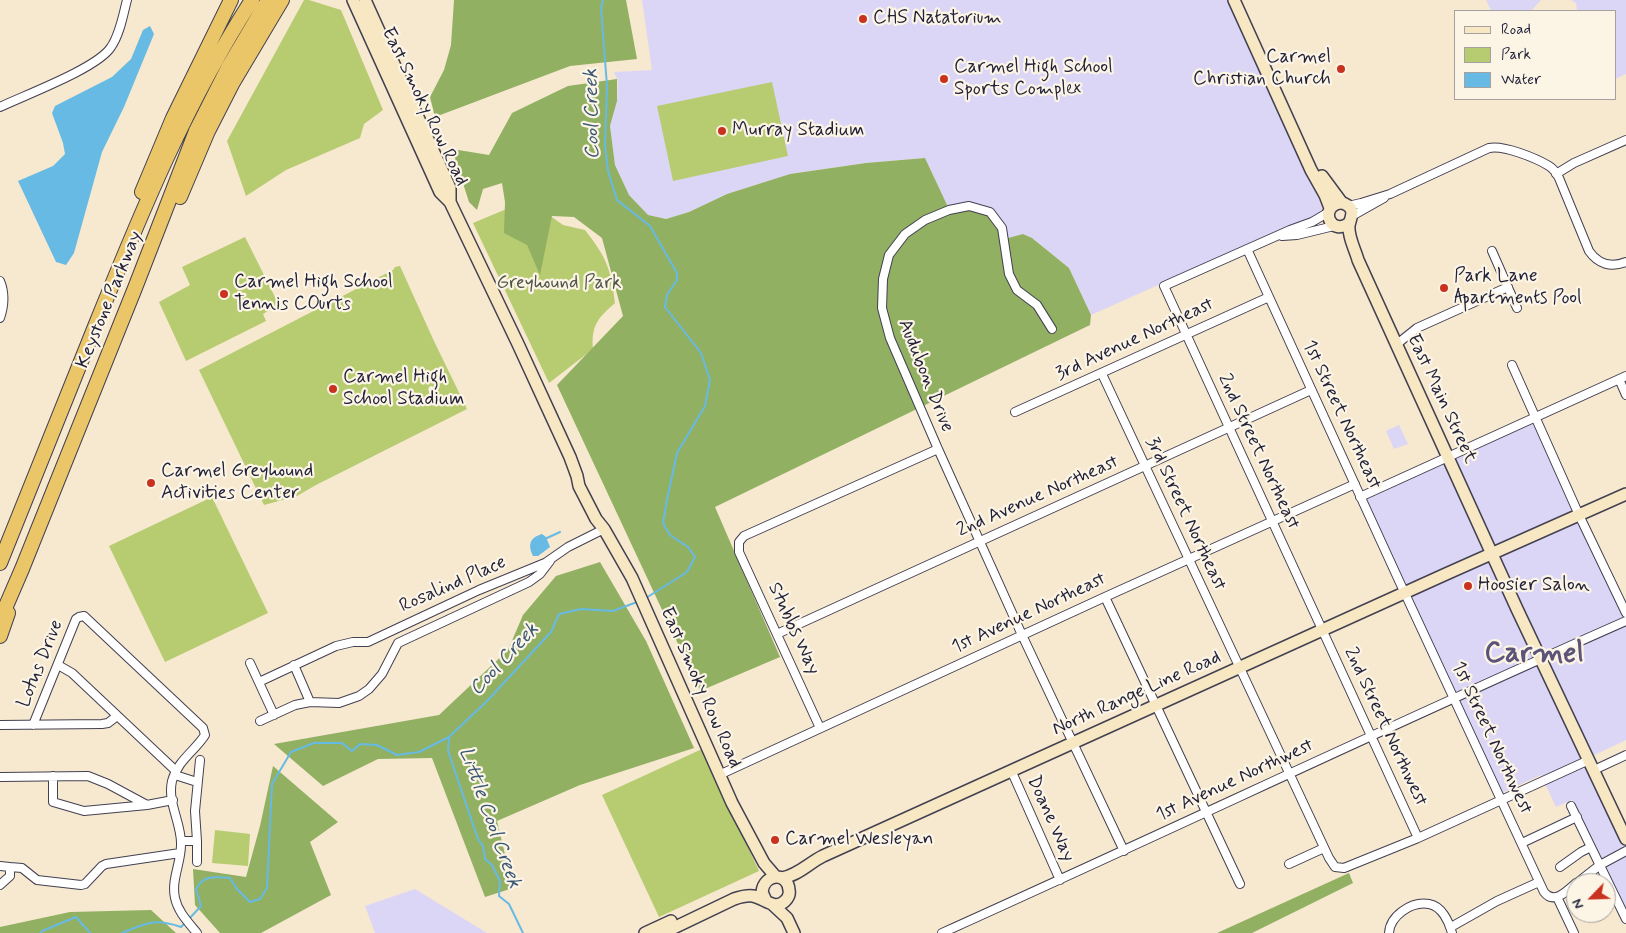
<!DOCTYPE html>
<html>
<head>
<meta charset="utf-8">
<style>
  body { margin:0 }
  #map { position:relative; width:1626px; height:933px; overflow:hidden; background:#f7e8d0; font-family:Mynerve,sans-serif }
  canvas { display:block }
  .legend { position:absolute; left:1454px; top:10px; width:162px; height:90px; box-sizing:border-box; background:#fcf5e5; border:1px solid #a5a1a1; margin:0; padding:6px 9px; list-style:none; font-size:15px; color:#22223b }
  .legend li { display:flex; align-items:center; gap:10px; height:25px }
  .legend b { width:25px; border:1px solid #a5a1a1 }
  .north { position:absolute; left:1566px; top:873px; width:50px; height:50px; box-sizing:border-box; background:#fcf5e5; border:1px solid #a5a1a1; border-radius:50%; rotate:246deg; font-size:14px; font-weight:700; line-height:20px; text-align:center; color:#22223b }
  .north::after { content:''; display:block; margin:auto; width:18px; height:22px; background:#c8321e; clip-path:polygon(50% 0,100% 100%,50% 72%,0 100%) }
</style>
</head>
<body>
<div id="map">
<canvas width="1626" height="933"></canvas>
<ul class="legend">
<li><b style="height:6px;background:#f7e8c3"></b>Road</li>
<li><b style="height:14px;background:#b7cc70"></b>Park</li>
<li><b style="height:14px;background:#67bae3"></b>Water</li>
</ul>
<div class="north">N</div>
</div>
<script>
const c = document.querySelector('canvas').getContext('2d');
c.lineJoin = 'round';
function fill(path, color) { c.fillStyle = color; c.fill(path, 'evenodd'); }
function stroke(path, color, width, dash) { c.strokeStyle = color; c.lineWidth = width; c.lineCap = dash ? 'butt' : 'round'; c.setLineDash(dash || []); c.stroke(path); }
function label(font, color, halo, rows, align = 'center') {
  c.font = font + ' Mynerve,sans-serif'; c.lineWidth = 4.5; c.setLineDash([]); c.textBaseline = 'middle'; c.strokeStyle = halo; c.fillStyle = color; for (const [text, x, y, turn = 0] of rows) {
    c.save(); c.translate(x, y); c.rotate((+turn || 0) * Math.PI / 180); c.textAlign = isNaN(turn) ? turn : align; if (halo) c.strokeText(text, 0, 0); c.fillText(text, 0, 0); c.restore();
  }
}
const built = new Path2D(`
  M642 0H1227L1320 201 1322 210 1320 215 1288 227 1091 315 1069 268 1032 238 1023 234 1008 238 1002 223 948 207 925 158 866 163 790 174 727 194 689 212 666 219 647 215 629 195 615 165 610 126 617 101 618 81 614 72 652 70Z
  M1486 0H1541L1531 11H1491Z
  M1571 0H1626V74L1615 79V11H1577L1576 3Z
  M1534 420 1626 617V740L1584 760 1626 851V915L1572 800 1556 807 1541 775 1502 793 1365 499Z
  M1399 425 1408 444 1394 449 1386 431Z
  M415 889 487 933H375L365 906Z`);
const green = new Path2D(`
  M304 0H309L341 10 383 110 364 124 360 138 286 170 246 196 227 141Z
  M772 82 788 156 673 181 657 106Z
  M528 200 563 225 585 230C606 257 611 268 615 303 598 318 591 325 593 349L549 383 473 223Z
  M245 237 279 305 263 314 266 321 186 361 159 302 190 285 182 267Z
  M400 266 433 339 467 409 316 485 297 496 264 505 199 370 393 270 395 267Z
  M212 497 268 613 165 662 109 546Z
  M702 749 759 871 659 917 602 795Z
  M215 830 250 834 248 866 212 863Z`);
const forest = new Path2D(`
  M454 0H626L637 59 570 66 435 117 430 97 444 70 451 45Z
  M617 79V101L610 126 615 165 629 195 648 215 666 219 689 212 727 194 790 174 866 163 925 158 948 207C981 197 997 207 1008 238L1023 234 1032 238 1069 268 1091 315 1090 325 715 507 780 657 700 691 557 385 623 316 602 238 574 217 552 216 540 275 527 245 504 233 505 202 502 183 483 189 477 210 469 202 452 149 489 155 512 113 568 86Z
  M600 562 646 641 694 748 580 785 497 821 513 888 485 897 432 758 378 759 323 786 274 744 439 715 508 650 523 615 556 576Z
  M273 766 338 822 310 842 331 895 261 933H220L195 905 193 869 246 877 260 826Z
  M1349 873 1353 883 1252 933H1217Z
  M151 910 176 933H0V927L70 912Z`);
const water = new Path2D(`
  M150 26 154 34 124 107 102 152 74 253 66 265 56 262 18 181 53 166 65 154 63 143 52 113 55 106 112 77 131 59 143 30Z
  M542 534 546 537 550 547 538 556H533C528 545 529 538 542 534Z`);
const stream = new Path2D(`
  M603 0 601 8 607 86 605 145 608 171 617 200 650 226 677 273V280L667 295 665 307 701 353 710 380 705 406 677 453 667 500 663 523 670 535 688 547 695 557 687 572 646 598
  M547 538 560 532
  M449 738 448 751 478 839 483 846 485 859 492 865 500 881 499 896 509 904 523 933
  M188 920 201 906 196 889C204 874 215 877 230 878L237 889 250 902 260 899 267 888 272 784 291 752 314 743H342L352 751 360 744 377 745 397 755 419 752 449 737 487 701 551 632 559 614 581 609 613 611 637 602
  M41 933 42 931 76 917 90 933
  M122 933C147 923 154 918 181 927L185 923`);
const street = new Path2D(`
  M0 107C25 95 98 68 111 47 120 34 123 15 127 0
  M1556 174 1574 163 1626 140
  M1348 206 1361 203 1390 194 1489 148C1504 145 1536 158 1549 166 1554 169 1557 174 1559 178L1589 251C1598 264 1611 268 1626 262
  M1329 212 1312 222 1290 230 1164 286 1418 838
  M1352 216 1384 198
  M1282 236 1297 235 1334 226
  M1247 249 1401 585 1544 892C1554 905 1567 891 1576 883
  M1492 251 1517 308
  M0 281C5 293 4 306 0 318
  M1052 329 1037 305 1017 290 1009 274 1002 228 990 212 969 206 949 210 925 220 905 234 889 255 883 279 882 308 890 338 938 449 1022 635 1124 851
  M1397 344 1417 328 1508 287
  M1512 365 1579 515 1626 613
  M1102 374 1329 858 1335 867 1344 868 1418 838 1589 760
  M1619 379 1626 395
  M1015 412 1269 297
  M1360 497 1626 376
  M1105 597 1240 884
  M777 634 1311 390
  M250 663 274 715
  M58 665 72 673 176 771
  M294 665 310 702
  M259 682 336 646 353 642H368L479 590 545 563 568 547 604 529
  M260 721 295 705 310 702 339 703 359 696 369 689 382 674 398 643 529 582 540 574 550 561
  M0 725 102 724 108 723 117 716
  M33 725 76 619 79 617 84 616 203 728 205 735C194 752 178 760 172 781 167 803 182 824 181 845 181 863 171 880 175 898 178 912 188 922 197 933
  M820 728 739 552V542L744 536 938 449
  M1011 770 1060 880
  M1594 770 1626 755
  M175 775 197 782
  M719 775 1105 597 1355 484
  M53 776V802L84 811 147 805
  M0 777 88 776 108 784 147 805 173 800
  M1571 806 1626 919
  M181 841H197L195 811 200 760
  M197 841V862
  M1522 843 1577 817
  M1289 864 1324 848
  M0 866 10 867V876L0 885
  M10 867 22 868 37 880 81 885 85 884 102 866 106 864 180 853
  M1560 867 1581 852 1591 847
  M1577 883 1600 865 1626 851
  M1557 897 1574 933
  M1451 927 1497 901 1539 882
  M942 933C1171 830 1397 722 1626 621
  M1389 933C1390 916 1411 901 1429 904 1442 906 1449 922 1452 933`);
const secondary = new Path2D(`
  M353 0 440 192 450 202 518 344 570 457 577 476 579 486 596 519 604 529 632 578 732 803 764 863 776 877
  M365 0 450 188V202
  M1234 0 1311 170 1325 195 1330 208
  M1322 176 1342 203
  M1349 223C1332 236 1320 211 1336 204 1340 202 1344 203 1347 205 1356 211 1350 218 1349 226 1348 237 1355 249 1358 260L1517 609 1626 839
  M782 878C797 876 809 863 823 856L1446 574 1626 494
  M772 904 787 918 794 933
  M645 933 671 921
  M663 933 734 899C740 897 746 895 753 896 764 898 775 911 785 901 788 898 790 894 789 890 788 872 764 873 762 892L766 901`);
const highway = new Path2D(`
  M142 192 173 118 231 0
  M180 197 208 131 232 84 282 0
  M0 563C32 484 64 404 96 324 141 213 187 101 252 0
  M0 620 22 569 135 288 196 131 229 66 268 0
  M0 636 8 613`);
const markers = [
  [863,19,5,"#c8321e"],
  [1341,69,5,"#c8321e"],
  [944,79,5,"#c8321e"],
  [722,131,5,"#c8321e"],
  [1444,288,5,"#c8321e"],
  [224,294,5,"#c8321e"],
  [333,389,5,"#c8321e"],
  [151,483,5,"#c8321e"],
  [1468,586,5,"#c8321e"],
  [775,840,5,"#c8321e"]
];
const poiNames = [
  ["CHS Natatorium",873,19],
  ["Carmel",1331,58,"right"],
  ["Christian Church",1331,80,"right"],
  ["Carmel High School",954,68],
  ["Sports Complex",954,90],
  ["Murray Stadium",732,131],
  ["Park Lane",1454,277],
  ["Apartments Pool",1454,299],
  ["Carmel High School",234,283],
  ["Tennis COurts",234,305],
  ["Carmel High",343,378],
  ["School Stadium",343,400],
  ["Carmel Greyhound",161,472],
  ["Activities Center",161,494],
  ["Hoosier Salon",1478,586],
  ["Carmel Wesleyan",785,840]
];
const streetNames = [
  ["East Smoky Row Road",424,107,64],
  ["Keystone Parkway",110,300,-68],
  ["3rd Avenue Northeast",1135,340,-25],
  ["Audubon Drive",925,376,68],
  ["East Main Street",1441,399,65],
  ["1st Street Northeast",1341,415,65],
  ["2nd Street Northeast",1258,452,65],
  ["2nd Avenue Northeast",1038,497,-24],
  ["3rd Street Northeast",1185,514,65],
  ["Rosalind Place",453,585,-24],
  ["1st Avenue Northeast",1029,614,-25],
  ["Stubbs Way",793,629,65],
  ["Lotus Drive",41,664,-68],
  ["East Smoky Row Road",700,688,66],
  ["North Range Line Road",1137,694,-24],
  ["2nd Street Northwest",1385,727,65],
  ["1st Street Northwest",1491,738,65],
  ["1st Avenue Northwest",1235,781,-25],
  ["Doane Way",1050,819,66]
];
const parkNames = [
  ["Greyhound Park",559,284]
];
const waterNames = [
  ["Cool Creek",593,114,-91],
  ["Cool Creek",505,660,-47],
  ["Little Cool Creek",489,818,70]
];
const townNames = [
  ["Carmel",1534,655]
];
fill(built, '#dcd6f6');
fill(green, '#b7cc70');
fill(forest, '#91b062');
fill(water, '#67bae3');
stroke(stream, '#67bae3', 2);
stroke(street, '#424051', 10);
stroke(secondary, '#424051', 14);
stroke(highway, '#424051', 16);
stroke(street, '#fff', 8);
stroke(secondary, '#f7e8c3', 11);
stroke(highway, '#ebc669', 14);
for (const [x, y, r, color] of markers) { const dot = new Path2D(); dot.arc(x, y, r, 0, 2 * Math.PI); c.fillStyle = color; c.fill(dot); stroke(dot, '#fcf5e5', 2); }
label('19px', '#22223b', '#fcf5e5', poiNames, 'left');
label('19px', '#22223b', '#fcf5e5', streetNames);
label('19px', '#4f554b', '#fcf5e5', parkNames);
label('italic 20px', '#3a5776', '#fcf5e5', waterNames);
label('bold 29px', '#5c5378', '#fcf5e5', townNames);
</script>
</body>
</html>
